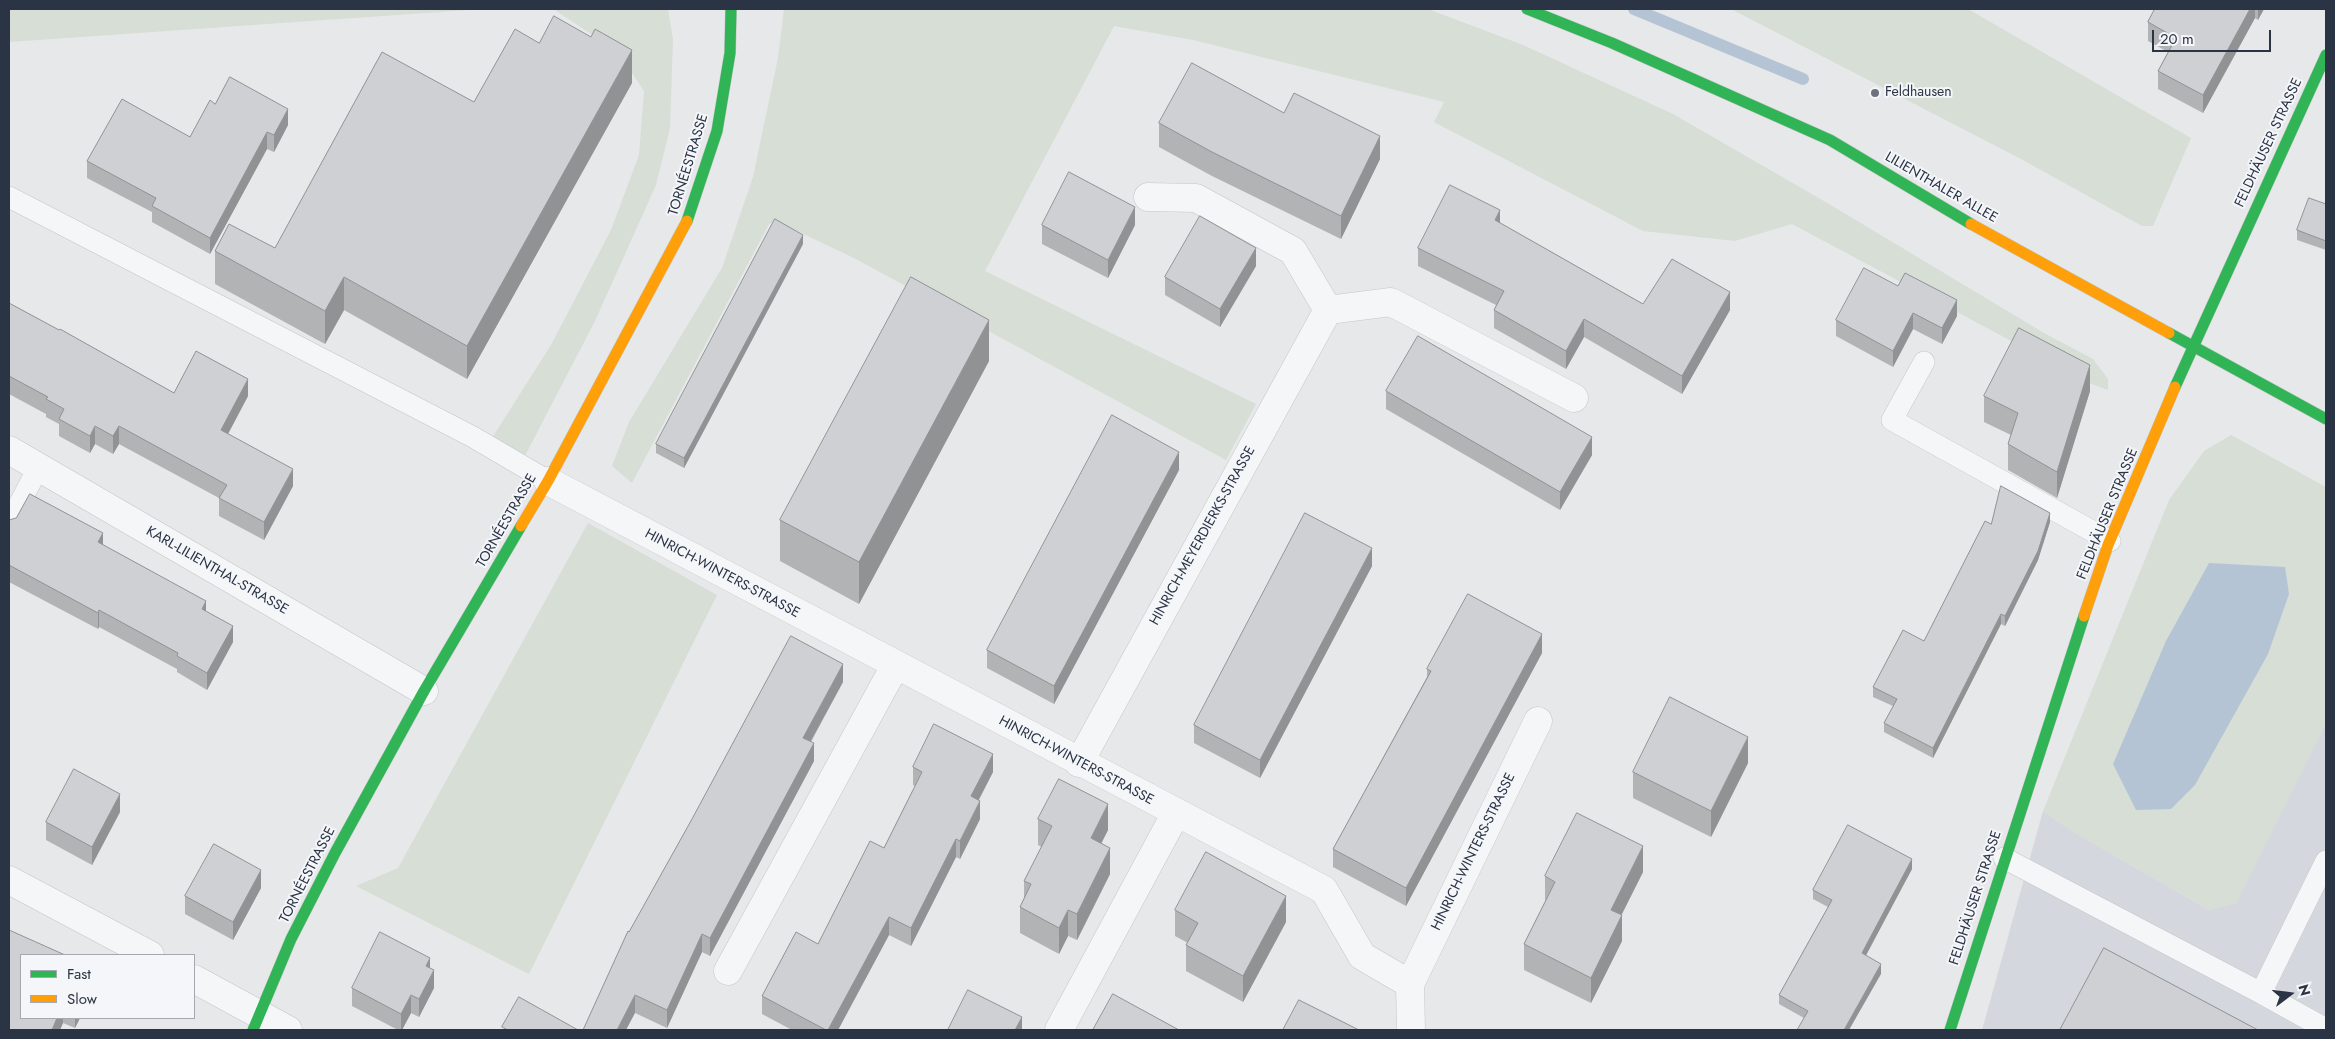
<!DOCTYPE html>
<html>
<head>
<meta charset="utf-8">
<style>
  body { margin:0 }
  #map { position:relative; width:2335px; height:1039px; overflow:hidden; background:#e6e8ea; font-family:Jost,sans-serif }
  canvas { display:block }
  .frame { position:absolute; inset:0; border:10px solid #2b3445; pointer-events:none }
  .legend { position:absolute; left:20px; top:954px; width:175px; height:65px; box-sizing:border-box; background:#f4f6f9; border:1px solid #a4a8b1; margin:0; padding:6px 9px; list-style:none; font-size:15px; color:#2b3445 }
  .legend li { display:flex; align-items:center; gap:10px; height:25px }
  .legend b { width:25px; border:1px solid #a4a8b1 }
  .north { position:absolute; left:2265px; top:969px; width:50px; height:50px; -webkit-text-stroke:4px #f4f6f9; paint-order:stroke; rotate:75deg; font-size:14px; font-weight:700; line-height:20px; text-align:center; color:#2b3445 }
  .north::after { content:''; display:block; margin:auto; width:18px; height:22px; background:#2b3445; clip-path:polygon(50% 0,100% 100%,50% 72%,0 100%) }
  .scale { position:absolute; left:2152px; top:30px; width:119px; height:22px; box-sizing:border-box; border:2px solid #2b3445; border-top:0; padding-left:6px; font-size:15px; line-height:18px; white-space:nowrap; color:#2b3445; -webkit-text-stroke:4px #f4f6f9; paint-order:stroke }
</style>
</head>
<body>
<div id="map">
<canvas width="2335" height="1039"></canvas>
<div class="frame"></div>
<ul class="legend">
<li><b style="height:6px;background:#30b455"></b>Fast</li>
<li><b style="height:6px;background:#ff9f0a"></b>Slow</li>
</ul>
<div class="north">N</div>
<div class="scale">20 m</div>
</div>
<script>
const c = document.querySelector('canvas').getContext('2d');
c.lineJoin = 'round';
function fill(path, color) { c.fillStyle = color; c.fill(path, 'evenodd'); }
function stroke(path, color, width, dash) { c.strokeStyle = color; c.lineWidth = width; c.lineCap = dash ? 'butt' : 'round'; c.setLineDash(dash || []); c.stroke(path); }
function label(font, color, halo, rows, align = 'center') {
  c.font = font + ' Jost,sans-serif'; c.lineWidth = 4; c.setLineDash([]); c.textBaseline = 'middle'; c.strokeStyle = halo; c.fillStyle = color; for (const [text, x, y, turn = 0] of rows) {
    c.save(); c.translate(x, y); c.rotate((+turn || 0) * Math.PI / 180); c.textAlign = isNaN(turn) ? turn : align; if (halo) c.strokeText(text, 0, 0); c.fillText(text, 0, 0); c.restore();
  }
}
const built = new Path2D(`
  M2326 724V1030H1982L2043 811 2072 831 2209 910Z`);
const green = new Path2D(`
  M9 9H668L673 39 670 128 656 185 595 321 516 473 485 449 551 345 611 230 639 155 644 91 618 52 555 10 483 9 9 42Z
  M784 9H1428L1523 45 1673 114 1829 204 2044 333 2093 359 2108 379V390L2092 384 1792 224 1735 241 1643 231 1434 122 1444 102 1193 40 1114 26 985 271 1256 404 1226 460 854 258 776 221 769 224 632 483 612 466 629 422 722 268 753 177 778 58Z
  M1731 9H1968L2191 138 2153 226H2142L2021 159Z
  M2231 435 2326 487V724L2236 904 2209 910 2072 831 2043 811 2169 500 2204 451Z
  M588 523 717 595 529 974 356 886 398 868Z`);
const water = new Path2D(`
  M2209 563 2285 567 2289 594 2268 654 2195 785 2171 809 2136 810 2113 764 2166 641Z`);
const stream = new Path2D(`
  M1634 9 1803 79`);
const lane = new Path2D(`
  M9 197 473 437 548 481
  M1924 362 1892 420 2110 541
  M9 524 38 468
  M2004 858 2261 993 2326 1029
  M2261 993 2326 861`);
const street = new Path2D(`
  M1148 197 1196 198 1293 251 1328 310 1391 302 1574 398
  M9 450 424 691
  M548 481 1324 890 1362 956 1410 984
  M1079 763 1328 310
  M9 880 150 955
  M728 971 895 666
  M194 979 288 1030
  M1059 1030 1176 813
  M1411 1030 1410 984 1538 721`);
const fast = new Path2D(`
  M1527 9 1612 43 1830 140 1971 224
  M687 221 717 131 730 53 731 9
  M2169 333 2326 419
  M2175 387 2326 55
  M253 1030 291 939 335 853 424 691 521 526
  M1950 1030 2084 616`);
const slow = new Path2D(`
  M1971 224 2169 333
  M521 526 548 481 687 221
  M2084 616 2108 545 2175 387`);
const wall = new Path2D(`
  M2155 9H2264L2258 20 2255 18 2203 113 2158 89V71L2168 52 2148 41V22Z
  M539 43 632 83 467 379 344 310 325 344 215 284V251L275 248 474 102Z
  M215 104 288 125 274 152 267 149 210 254 152 222V212L87 178V161L190 137Z
  M1284 113 1380 159 1341 239 1212 176 1159 147V123Z
  M2326 204V250L2297 240V230Z
  M1500 223 1643 304 1730 310 1682 394 1584 337 1566 369 1494 328V310L1496 305 1418 266V248Z
  M1042 225H1135L1108 278 1042 244Z
  M803 244 684 468 656 453V444Z
  M1256 266 1220 327 1165 295V277Z
  M1898 286 1957 316 1942 344 1913 329 1893 367 1836 336V320Z
  M9 303 174 393 248 396 228 434 293 486 264 540 219 516V498L119 444 113 454 95 444 90 453 59 436V424L46 417V414L9 394Z
  M989 361 859 604 780 561V520Z
  M1386 391 1592 455 1560 510 1386 409Z
  M2090 391 2057 498 2008 470V444L2011 435 1984 422V396Z
  M1179 470 1054 704 987 668V650Z
  M9 520 103 545 206 611 233 642 207 690 177 672V669L99 627 98 629 9 582Z
  M2050 522 2038 560 2005 626 2001 624 1933 758 1884 732V723L1893 706 1873 697V687L1924 641 1991 524Z
  M1372 566 1260 778 1194 743V725Z
  M1542 653 1406 906 1333 867V849L1427 677V669Z
  M843 682 811 742 814 761 710 956 702 952 667 1028 635 1013 629 932Z
  M1748 763 1711 837 1633 798V772Z
  M913 767 993 772 979 800 980 819 960 859 956 857 911 946 889 935 838 1030H792L762 1014V996L818 944 884 848 915 786 913 785Z
  M120 812 92 865 46 840V822Z
  M1038 819 1108 830 1101 843 1110 874 1077 940 1068 936 1059 954 1020 933V907L1024 898V881L1042 847 1038 845Z
  M1912 869 1865 955 1881 974 1804 1018 1779 1004V995L1828 907 1813 899V890Z
  M1643 872 1621 915 1622 941 1591 1003 1524 970V944L1545 902V876Z
  M261 888 233 940 185 914V896Z
  M1175 910 1286 922 1243 1002 1186 971V945L1188 943 1175 936Z
  M430 968 434 988 419 1017 411 1013 402 1030H398L352 1006V988Z
  M21 1018H80L75 1028 63 1023 60 1030H9Z`);
const shadedWall = new Path2D(`
  M2250 9H2255V18L2203 113V95Z
  M2258 9H2264L2258 20Z
  M632 50V83L467 379V346Z
  M288 109V125L274 152V135Z
  M267 132V149L210 254V238Z
  M1380 136V159L1341 239V216Z
  M1135 207V225L1108 278V260Z
  M1500 210V228L1495 220Z
  M803 235V244L684 468V458Z
  M1256 248V266L1220 327V309Z
  M344 277V310L325 344V311Z
  M1730 292V310L1682 394V376Z
  M1957 300V316L1942 344V328Z
  M1913 313V329L1893 367V351Z
  M1584 319V337L1566 369V351Z
  M989 320V361L859 604V562Z
  M2090 365V391L2057 498V472Z
  M248 379V396L221 447V430Z
  M95 426V444L90 453V436Z
  M119 426V444L113 454V436Z
  M1592 437V455L1560 510V492Z
  M1179 452V470L1054 704V686Z
  M293 469V486L264 540V522Z
  M2050 513V522L2038 560 2005 626V616Z
  M103 533V549L98 542Z
  M1372 548V566L1260 778V760Z
  M206 601V618L202 609Z
  M99 610V627L98 629V613Z
  M2001 614V624L1933 758V748Z
  M233 626V642L207 690V673Z
  M1542 634V653L1406 906V888Z
  M843 664V682L803 755V738Z
  M1748 737V763L1711 837V811Z
  M814 743V761L710 956V938Z
  M993 754V772L971 814V796Z
  M120 794V812L92 865V847Z
  M980 801V819L960 859V841Z
  M1108 804V830L1091 864V838Z
  M956 839V857L911 946V928Z
  M1643 846V872L1611 936V910Z
  M1110 848V874L1077 940V914Z
  M1912 859V869L1862 963V953Z
  M261 870V888L233 940V922Z
  M1286 896V922L1243 1002V976Z
  M1068 910V936L1059 954V928Z
  M1622 915V941L1591 1003V978Z
  M889 917V935L838 1030H828Z
  M702 934V952L667 1028V1010Z
  M430 958V976L426 966Z
  M1881 964V974L1849 1030H1844Z
  M434 970V988L419 1017V999Z
  M411 995V1013L402 1030H401V1014Z
  M635 995V1013L626 1030H617Z
  M1022 1017V1030H1015Z
  M57 1018H63V1023L60 1030H52Z
  M75 1018H80L75 1028Z`);
const building = new Path2D(`
  M2155 9H2250L2203 95 2158 71 2176 38 2148 22Z
  M554 16 591 37 595 29 632 50 467 346 344 277 325 311 215 251 229 224 275 248 382 52 474 102 515 29 539 43Z
  M1192 63 1284 113 1294 93 1380 136 1341 216 1212 152 1159 123Z
  M230 77 288 109 274 135 267 132 210 238 152 206 156 198 87 161 122 99 190 137 210 100 215 104Z
  M1069 172 1135 207 1108 260 1042 225Z
  M1450 185 1500 210 1495 220 1643 304 1672 259 1730 292 1682 376 1584 319 1566 351 1494 310 1504 291 1418 248Z
  M2309 198 2326 204V241L2297 230Z
  M1200 216 1256 248 1220 309 1165 277Z
  M775 219 803 235 684 458 656 444Z
  M1864 268 1898 286 1905 273 1957 300 1942 328 1913 313 1893 351 1836 320Z
  M911 277 989 320 859 562 780 520Z
  M9 303 59 330 60 329 174 393 196 351 248 379 221 430 293 469 264 522 219 498 227 485 119 426 113 436 95 426 90 436 59 419 64 409 46 399 48 397 9 376Z
  M2019 328 2090 365 2057 472 2008 444 2018 413 1984 396Z
  M1418 336 1592 437 1560 492 1386 391Z
  M1112 415 1179 452 1054 686 987 650Z
  M2001 486 2050 513 2038 551 2005 616 2001 614 1933 748 1884 723 1897 699 1873 687 1903 630 1924 641 1985 521 1991 524Z
  M30 494 103 533 98 542 206 601 202 609 233 626 207 673 177 656 178 653 99 610 98 613 9 565V520L16 518Z
  M1305 513 1372 548 1260 760 1194 725Z
  M1468 594 1542 634 1406 888 1333 849 1431 671 1427 669Z
  M791 636 843 664 803 738 814 743 710 938 702 934 667 1010 635 995 617 1030H583L628 931 629 932 692 819Z
  M1670 697 1748 737 1711 811 1633 772Z
  M934 724 993 754 971 796 980 801 960 841 956 839 911 928 889 917 828 1030H826L762 996 796 932 818 944 870 841 884 848 922 772 913 767Z
  M74 769 120 794 92 847 46 822Z
  M1059 779 1108 804 1091 838 1110 848 1077 914 1068 910 1059 928 1020 907 1031 884 1024 881 1052 826 1038 819Z
  M1577 813 1643 846 1611 910 1622 915 1591 978 1524 944 1555 882 1545 876Z
  M1848 825 1912 859 1862 953 1881 964 1844 1030H1797L1808 1011 1779 995 1832 900 1813 890Z
  M214 844 261 870 233 922 185 896Z
  M1206 852 1286 896 1243 976 1186 945 1198 923 1175 910Z
  M9 930 65 955H21V1018H57L52 1030H9Z
  M380 932 430 958 426 966 434 970 419 999 411 995 401 1014 352 988Z
  M2104 948 2258 1030H2060Z
  M968 990 1022 1017 1015 1030H948Z
  M1113 994 1179 1030H1093Z
  M519 997 578 1030H508L502 1027Z
  M1299 1000 1359 1030H1283Z`);
const markers = [
  [1875,93,5,"#6c737f"]
];
const poiNames = [
  ["Feldhausen",1885,93]
];
const streetNames = [
  ["FELDHÄUSER STRASSE",2269,143,-65],
  ["TORNÉESTRASSE",689,165,-73],
  ["LILIENTHALER ALLEE",1941,188,30],
  ["FELDHÄUSER STRASSE",2108,514,-68],
  ["TORNÉESTRASSE",507,521,-60],
  ["HINRICH-MEYERDIERKS-STRASSE",1203,536,-61],
  ["KARL-LILIENTHAL-STRASSE",217,571,30],
  ["HINRICH-WINTERS-STRASSE",722,574,28],
  ["HINRICH-WINTERS-STRASSE",1076,761,28],
  ["HINRICH-WINTERS-STRASSE",1474,852,-64],
  ["TORNÉESTRASSE",308,875,-63],
  ["FELDHÄUSER STRASSE",1976,898,-72]
];
fill(built, '#d4d7dd');
fill(green, '#d6ded6');
fill(water, '#b4c4d5');
stroke(stream, '#b4c4d5', 12);
stroke(lane, '#c4c6c8', 22);
stroke(street, '#c4c6c8', 29);
stroke(fast, '#c4c6c8', 12);
stroke(slow, '#c4c6c8', 12);
stroke(lane, '#f5f6f7', 21);
stroke(street, '#f5f6f7', 28);
stroke(fast, '#30b455', 11);
stroke(slow, '#ff9f0a', 11);
fill(wall, '#b1b3b5');
fill(shadedWall, '#909294');
fill(building, '#ced0d3');
stroke(building, '#909294', 1);
for (const [x, y, r, color] of markers) { const dot = new Path2D(); dot.arc(x, y, r, 0, 2 * Math.PI); c.fillStyle = color; c.fill(dot); stroke(dot, '#f4f6f9', 2); }
label('14px', '#2b3445', '#f4f6f9', poiNames, 'left');
label('14px', '#2b3445', '#f4f6f9', streetNames);
</script>
</body>
</html>
